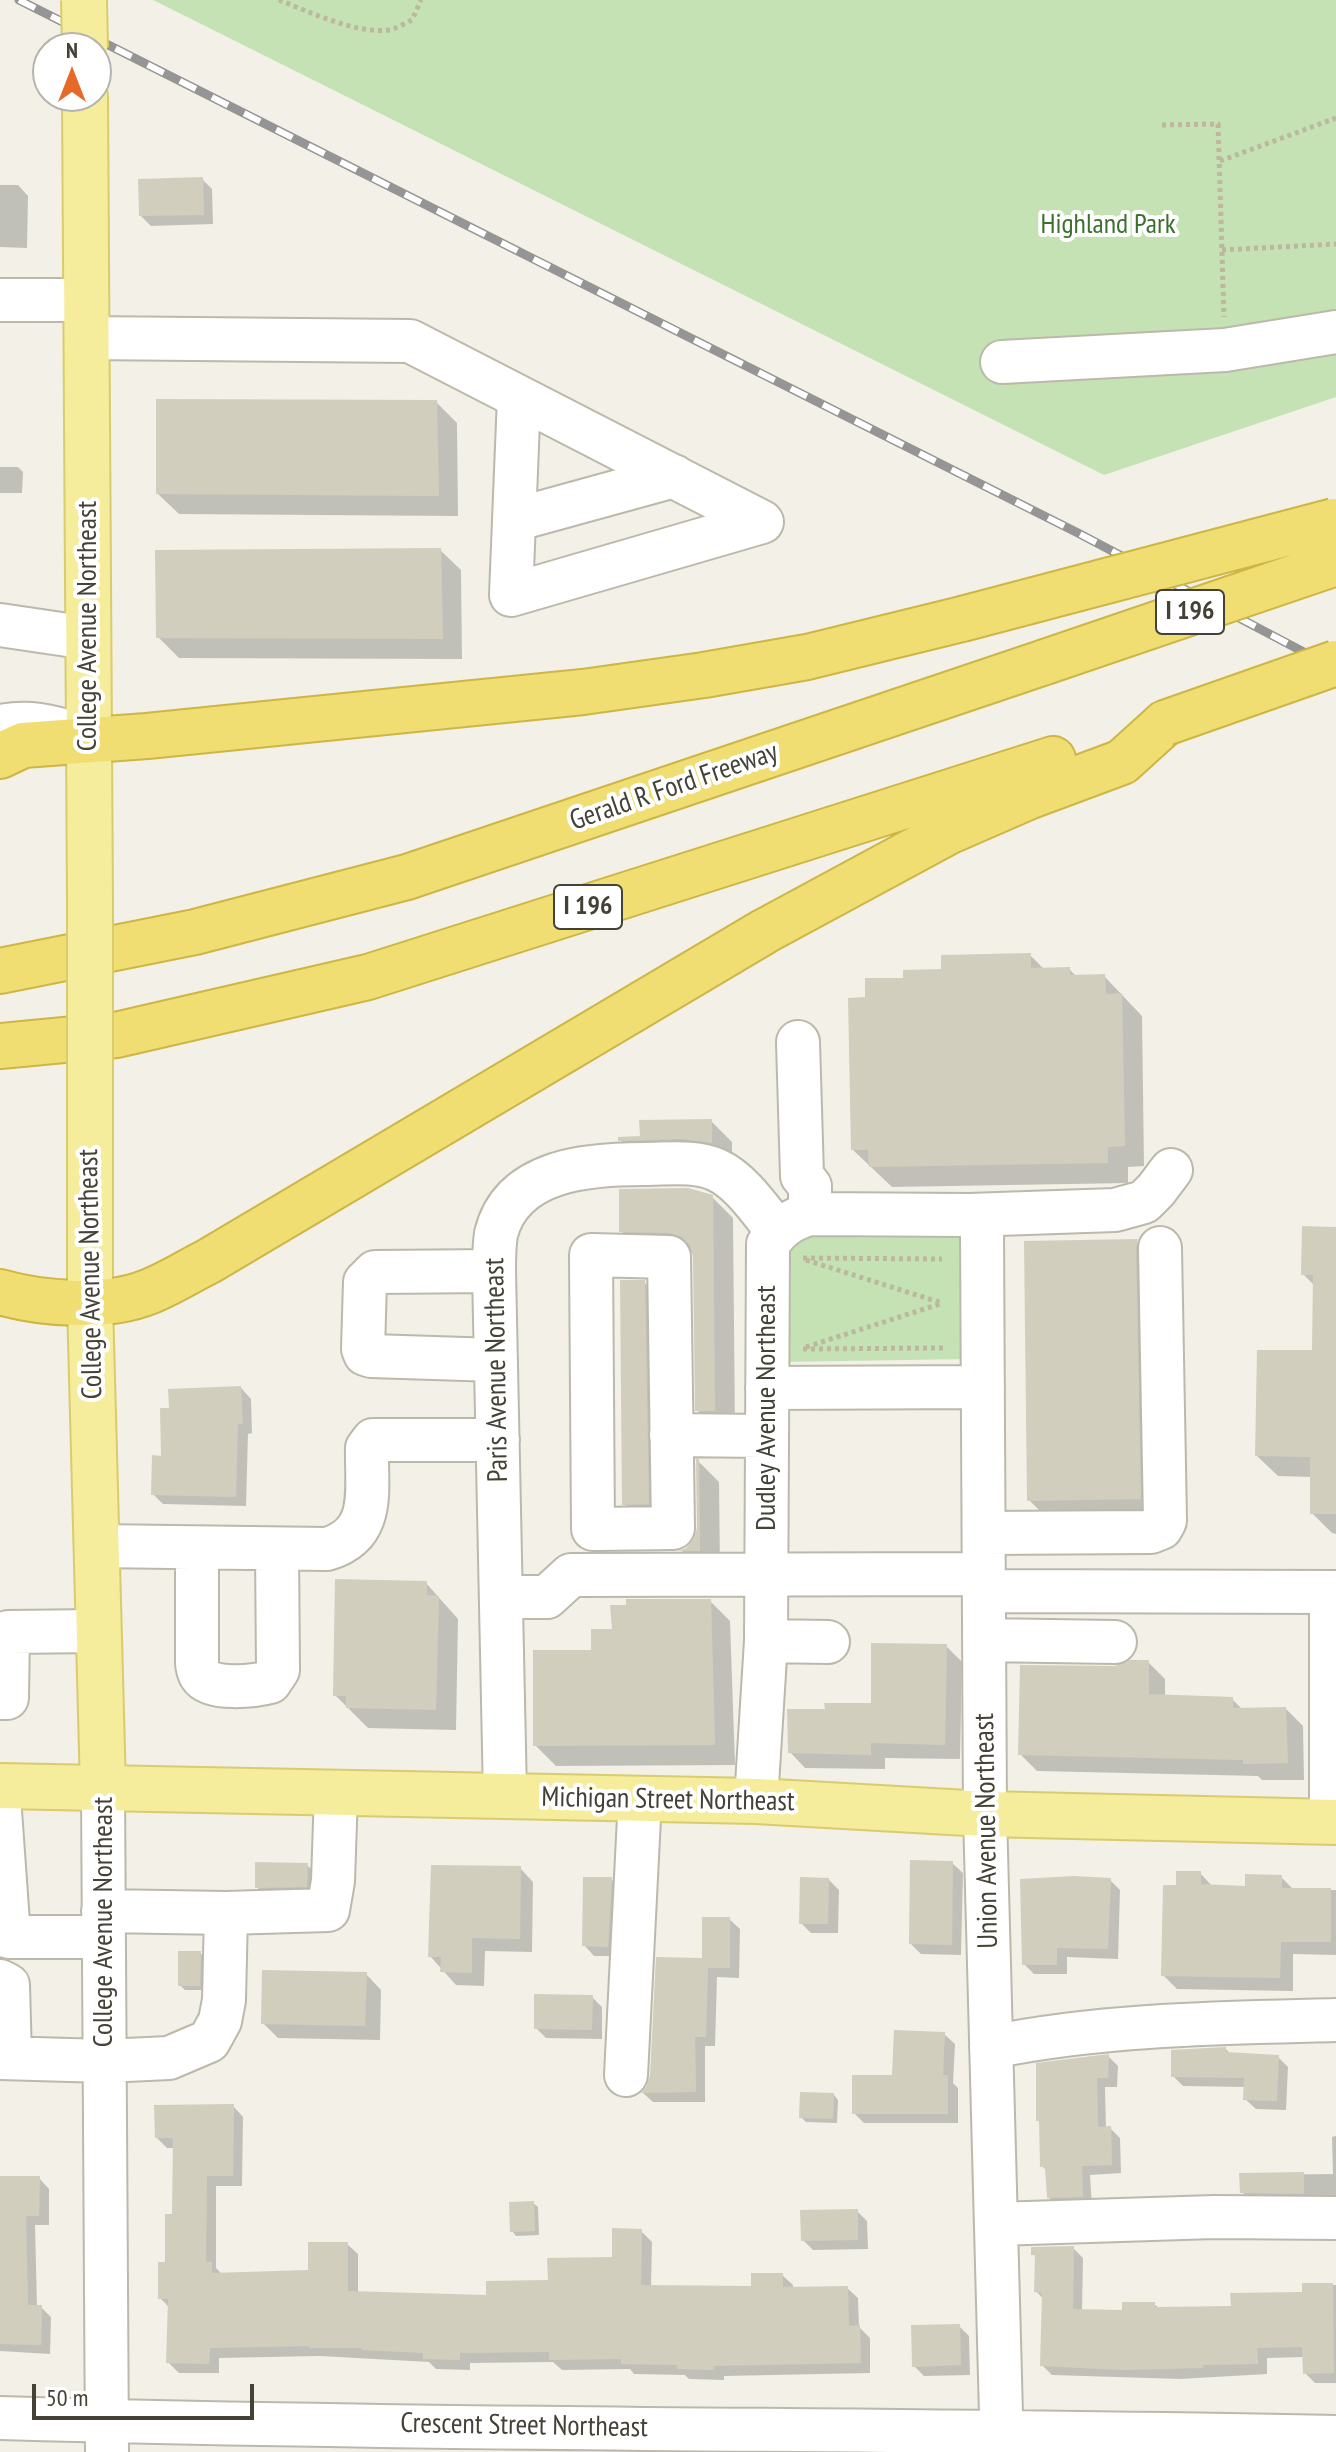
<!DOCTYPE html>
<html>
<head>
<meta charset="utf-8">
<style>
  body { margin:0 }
  #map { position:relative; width:1336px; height:2452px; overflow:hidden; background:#f2f0e7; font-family:"PT Sans Narrow",sans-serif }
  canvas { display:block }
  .north { position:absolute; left:32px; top:32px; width:80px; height:80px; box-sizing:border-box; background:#fff; border:2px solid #b4b3af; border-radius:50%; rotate:0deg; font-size:22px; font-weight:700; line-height:32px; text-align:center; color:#444136 }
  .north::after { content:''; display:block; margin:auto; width:28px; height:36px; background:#e66929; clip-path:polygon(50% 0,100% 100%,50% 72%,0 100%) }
  .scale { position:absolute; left:32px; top:2384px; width:222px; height:36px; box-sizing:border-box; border:4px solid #444136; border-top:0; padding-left:10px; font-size:24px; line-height:28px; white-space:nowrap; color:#444136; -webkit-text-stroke:6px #fff; paint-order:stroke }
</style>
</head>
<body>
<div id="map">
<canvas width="1336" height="2452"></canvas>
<div class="north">N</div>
<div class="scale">50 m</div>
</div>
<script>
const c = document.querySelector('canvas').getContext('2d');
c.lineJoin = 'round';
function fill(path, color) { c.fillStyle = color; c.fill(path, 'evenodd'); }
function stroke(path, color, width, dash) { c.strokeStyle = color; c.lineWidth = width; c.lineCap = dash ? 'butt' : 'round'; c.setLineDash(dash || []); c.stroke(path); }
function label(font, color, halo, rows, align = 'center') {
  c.font = font + ' "PT Sans Narrow",sans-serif'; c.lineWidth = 8; c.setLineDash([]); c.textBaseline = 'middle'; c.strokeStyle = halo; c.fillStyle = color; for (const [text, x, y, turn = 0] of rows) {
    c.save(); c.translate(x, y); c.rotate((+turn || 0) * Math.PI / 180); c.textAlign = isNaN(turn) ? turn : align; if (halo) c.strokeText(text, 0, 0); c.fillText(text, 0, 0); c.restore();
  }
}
const green = new Path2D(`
  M153 0H1336V397L1104 475Z
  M967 1230 968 1359 780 1362 782 1253 812 1232Z`);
const shadow = new Path2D(`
  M202 179 212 189 213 224 151 226 141 216Z
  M0 185H18L28 196 27 248 0 247Z
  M436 402 457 423 458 516 179 514 158 494Z
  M0 467H18L23 472 22 493H0Z
  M440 550 461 570 462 659 179 658 158 637Z
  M1030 955 1044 969H1069L1077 977 1104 976 1142 1016 1144 1166 1128 1167V1183L892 1187 853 1150 867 999 905 980Z
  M711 1121 732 1142V1163L641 1160 620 1140 642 1138Z
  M712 1197 733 1218 735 1431H718L697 1410 695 1256 692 1253 642 1252 621 1231Z
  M1336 1229V1534L1332 1533 1312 1513V1477L1278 1476 1257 1456 1314 1353 1315 1286 1303 1274Z
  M1138 1241 1158 1261 1160 1519 1050 1521 1029 1500Z
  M644 1282 665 1303 668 1524H645L624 1504Z
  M241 1388 251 1399 252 1433 248 1434 246 1506 163 1504 153 1494 163 1458Z
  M698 1461 719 1482 720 1570 701 1571 682 1552 695 1541 699 1529Z
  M426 1583 458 1619 456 1730 368 1728 335 1695Z
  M710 1601 730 1621 735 1765 556 1766 535 1745 593 1652 614 1631Z
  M946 1646 962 1662 960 1759 885 1758V1769L805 1768 790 1752 828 1711 873 1705Z
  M1148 1662 1165 1679V1697L1232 1699 1243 1710 1286 1709 1303 1726 1304 1780H1262L1258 1776 1037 1771 1020 1754Z
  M952 1863 963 1873 961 1955 921 1954 911 1944Z
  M307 1865 311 1869V1890L261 1892 257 1887Z
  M520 1868 533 1882 532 1952 485 1951 484 1986 456 1985 430 1956Z
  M1200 1873 1213 1887 1247 1888 1281 1877 1294 1890H1336V1955L1293 1954V1991L1177 1989 1163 1975 1178 1887Z
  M611 1879 621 1889 618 1956H594L584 1945Z
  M829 1880 839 1890 838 1933H811L801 1923Z
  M1110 1880 1120 1890 1118 1959 1067 1957V1974H1034L1024 1964Z
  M729 1919 740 1929 739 1978 717 1977 715 2046H705V2102H653L643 2093 648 2088Z
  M200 1953 205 1957 204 1990H185L180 1985Z
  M366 1974 381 1990 380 2040 278 2038 263 2023Z
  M592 1997 602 2007V2039L546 2038 536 2028Z
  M944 2034 955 2044 953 2083 958 2088V2123H864L854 2113Z
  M1226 2049 1231 2055 1278 2057 1288 2067 1286 2110 1256 2109 1245 2099 1246 2087 1183 2086 1173 2076Z
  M1108 2056 1118 2066 1117 2087H1105L1106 2128H1110L1120 2138 1121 2173 1090 2175 1092 2206 1058 2207 1049 2198 1047 2171 1042 2166Z
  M834 2095 838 2100 837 2123 806 2122 801 2117Z
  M233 2106 243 2117 242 2186H216V2268L223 2275 310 2272 347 2244 358 2254V2293L488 2297 550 2282 614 2259 641 2231 652 2242 651 2287 753 2288 782 2275 793 2285V2289L847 2288 858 2298 859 2327 870 2338V2373L724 2376V2380L689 2379 685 2375 634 2374 630 2369 562 2370 553 2362 470 2363V2370L436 2369 429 2362 320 2356 219 2358V2373H179L168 2362 170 2308 160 2298 174 2216 175 2148H167L157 2138Z
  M1336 2136V2203H1252L1242 2192 1241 2175 1333 2174 1332 2137Z
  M0 2178H39L49 2189V2225H35L37 2307H41L51 2317 50 2354 0 2351Z
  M533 2203 538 2207 539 2235 516 2236 512 2231Z
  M857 2211 867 2221 868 2249 813 2250 803 2240Z
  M1073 2248 1083 2258 1082 2311 1124 2312 1154 2304 1160 2309 1233 2308 1304 2294V2285H1336V2383H1315L1305 2373V2357L1267 2358V2374L1180 2379 1052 2375 1042 2365 1044 2300 1036 2291 1037 2258 1033 2254Z
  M959 2326 969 2336 970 2375 924 2376 914 2366Z`);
const building = new Path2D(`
  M203 177 204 215 139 216 138 179Z
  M156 399 437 400 439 496 156 494Z
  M441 548 443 639 156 638 155 550Z
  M1031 953V968L1070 967V975L1105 974 1106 994 1122 993 1125 1146 1108 1147V1163L869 1167 868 1150H851L848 998 865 997V978H903V970L941 969V955Z
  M712 1119V1143L682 1139 618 1141V1137L640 1136 639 1120Z
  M688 1188 713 1195 715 1411H695L693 1257 690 1246 682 1237 670 1233 619 1232V1189Z
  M1302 1226 1336 1227V1514H1310V1457L1255 1456 1257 1350H1312L1313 1275H1301Z
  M1138 1239 1136 1248 1141 1499 1027 1501 1024 1241Z
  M620 1280H645L649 1504 622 1505Z
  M241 1386 243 1424H238L236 1497 151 1495 152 1455 161 1456 160 1408H169L168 1389Z
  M696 1459H699L700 1551H678L686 1548 693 1540 697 1528Z
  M335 1579 427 1581V1595L439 1596 436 1710 346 1708V1696H333Z
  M626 1599H711L715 1745 533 1746V1650H591V1629H612L610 1605H626Z
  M871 1643 947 1644 945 1745 871 1743V1755L788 1753 787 1709H825L824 1703H871Z
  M1130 1660H1149V1694L1233 1697V1708L1286 1707 1288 1763 1243 1764V1760L1018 1755 1020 1665 1115 1666Z
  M910 1860 953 1861 952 1945 909 1944Z
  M255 1862 308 1863 307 1887 255 1888Z
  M431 1865 521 1866 520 1939 472 1938V1973L440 1972 441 1957H428Z
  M1176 1871H1201V1884L1245 1886V1874L1282 1875V1888H1331V1942H1281L1280 1978 1161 1976 1163 1885H1176Z
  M1074 1876 1111 1878 1108 1949 1057 1948V1965H1022L1020 1879Z
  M583 1877H612L608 1947 582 1946Z
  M800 1877 829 1878 828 1924H799Z
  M702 1917H730V1968H708L706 2037H695L696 2092 641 2093 646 2087 650 2076 656 1957 702 1958Z
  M178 1951H201L200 1986H178Z
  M262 1970 367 1972 365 2026 261 2024Z
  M534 1994 593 1995 592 2030 534 2029Z
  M894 2030 945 2032 943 2075H948V2114H852V2075H892Z
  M1226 2047V2052L1279 2055 1277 2101 1243 2100 1244 2078 1171 2077V2050Z
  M1109 2054 1108 2078H1097L1098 2127 1111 2126 1112 2165 1082 2166 1083 2197 1047 2198 1045 2167H1040L1039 2121H1036V2063Z
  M800 2092 834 2093 833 2119 799 2118Z
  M234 2104 233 2176H207L206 2262H212V2273L308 2270V2242H348V2291L486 2295V2281L548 2280 547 2258 612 2257V2228L642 2229 641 2285 751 2286V2273H783V2287L848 2286 849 2326 860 2325 861 2363 714 2366V2370L677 2369V2365L621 2364V2359L549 2360V2352L460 2353V2360L423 2359V2353L362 2350V2348H309V2346L210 2348 209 2364 166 2363 168 2299H158V2262H165V2214H172L173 2138H155L154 2105Z
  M1304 2172V2194L1240 2193 1239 2173Z
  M0 2176H40L39 2216H26L28 2305H42L41 2345 0 2344Z
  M534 2201 535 2231 510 2232 509 2202Z
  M858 2209V2240L801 2241 800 2210Z
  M1074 2246 1073 2309 1122 2310V2302H1155V2307L1231 2306 1230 2293 1302 2292V2283H1333L1334 2373 1303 2374 1302 2347 1257 2348 1258 2364 1203 2365V2368L1123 2370 1040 2366 1042 2293 1034 2292 1035 2255H1031V2247Z
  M960 2324 961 2365 912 2367 911 2325Z`);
const path = new Path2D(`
  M279 0C310 12 355 34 389 30 396 29 405 23 412 20L421 0
  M1162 125 1218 124 1224 317
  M1220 161 1336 118
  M1222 250 1336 244
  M803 1258 942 1259
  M806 1260 942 1303
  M806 1347 943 1303
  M803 1349 943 1348`);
const minor = new Path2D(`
  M0 300H86
  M86 338 410 341 762 522 511 595 519 397
  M1002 362 1225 350 1336 332
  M514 520 674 476
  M0 625 88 638
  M0 726C28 721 50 725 77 735
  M798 1042 802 1176 810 1186V1214
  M969 1215 982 1228 985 1814 1002 2452
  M591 1255 669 1257 673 1528 593 1529Z
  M494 1271 375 1272 365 1282 363 1349 365 1354 371 1356 496 1360
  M767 1388 983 1387
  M671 1435 766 1436
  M984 1533 1151 1532 1161 1528 1165 1521 1160 1248
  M96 1546 327 1549C377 1534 366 1490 367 1448L373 1440H498
  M197 1548V1663C197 1666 199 1674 201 1676 211 1691 255 1686 270 1682L278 1670 277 1549
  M984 1591 1336 1592
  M1331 1592V1822
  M501 1597H547L571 1575 984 1574
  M984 1640 1115 1642
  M766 1641 828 1642
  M0 1698H7L8 1632 98 1631
  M103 1788 107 2452
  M505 1796 494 1271C494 1259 494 1246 496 1234 512 1169 589 1164 644 1164 668 1164 695 1160 717 1170 741 1181 761 1211 777 1231
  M756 1801 766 1641 768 1244C780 1227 790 1220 810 1214L969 1215 1115 1210 1144 1202 1156 1190 1171 1170
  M0 1811 9 1937H103
  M103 1911 226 1913 328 1910 333 1881 336 1793
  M0 1981 8 1985 10 2058
  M991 2047C1104 2024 1221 2023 1336 2020
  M0 2058 105 2061 169 2058 209 2041 220 2021 224 2000 226 1913
  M626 2075 640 1798
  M996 2224 1214 2217 1336 2218
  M0 2418C445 2431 891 2428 1336 2437`);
const major = new Path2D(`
  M85 96 90 902
  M90 1089V1303L103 1788
  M0 1786 756 1801 985 1814 1336 1822`);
const highway = new Path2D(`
  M0 756 23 745 147 736 583 692 704 675 807 657 962 619
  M0 971 195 932 407 877 1045 662
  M0 1046 116 1035 368 977 1053 759
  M0 1292C42 1304 106 1309 148 1292 169 1284 189 1271 209 1261L765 931 950 831 1028 797 1122 762 1165 723`);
const rail = new Path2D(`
  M19 0 1078 533 1336 669`);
const majorBridge = new Path2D(`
  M84 0 85 48
  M90 1089V902`);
const highwayBridge = new Path2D(`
  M962 619 1334 521
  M1045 662 1336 563
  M1165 723 1336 663`);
const shields = [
  [1190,612,68],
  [588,907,68]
];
const shieldNames = [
  ["I 196",1190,612],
  ["I 196",588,907]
];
const parkNames = [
  ["Highland Park",1108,225]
];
const streetNames = [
  ["College Avenue Northeast",88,626,-90],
  ["Gerald R Ford Freeway",674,787,-19],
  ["College Avenue Northeast",91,1274,-91],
  ["Paris Avenue Northeast",497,1370,-91],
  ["Dudley Avenue Northeast",767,1408,-90],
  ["Michigan Street Northeast",668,1800,1],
  ["Union Avenue Northeast",987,1831,-91],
  ["College Avenue Northeast",104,1922,-90],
  ["Crescent Street Northeast",524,2426,1]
];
fill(green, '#c4e2b3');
fill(shadow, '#0003');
fill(building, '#d2cebd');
stroke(minor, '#bcb9aa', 46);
stroke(major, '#d8cc6e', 48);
stroke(highway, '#ceb644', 48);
stroke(path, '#bdb79d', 5, [4, 4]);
stroke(minor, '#fff', 42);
stroke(major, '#f5ec9c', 44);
stroke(highway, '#f0de73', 44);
stroke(rail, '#959595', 9);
stroke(rail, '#fff', 6, [18]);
stroke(majorBridge, '#d8cc6e', 48, []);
stroke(highwayBridge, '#ceb644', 48, []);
stroke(majorBridge, '#f5ec9c', 44);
stroke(highwayBridge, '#f0de73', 44);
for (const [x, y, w] of shields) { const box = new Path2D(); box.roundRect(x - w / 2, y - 22, w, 44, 6); c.fillStyle = '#fff'; c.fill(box); stroke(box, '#444136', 2); }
label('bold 26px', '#444136', null, shieldNames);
label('28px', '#3b702f', '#fff', parkNames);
label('28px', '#444136', '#fff', streetNames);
</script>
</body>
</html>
